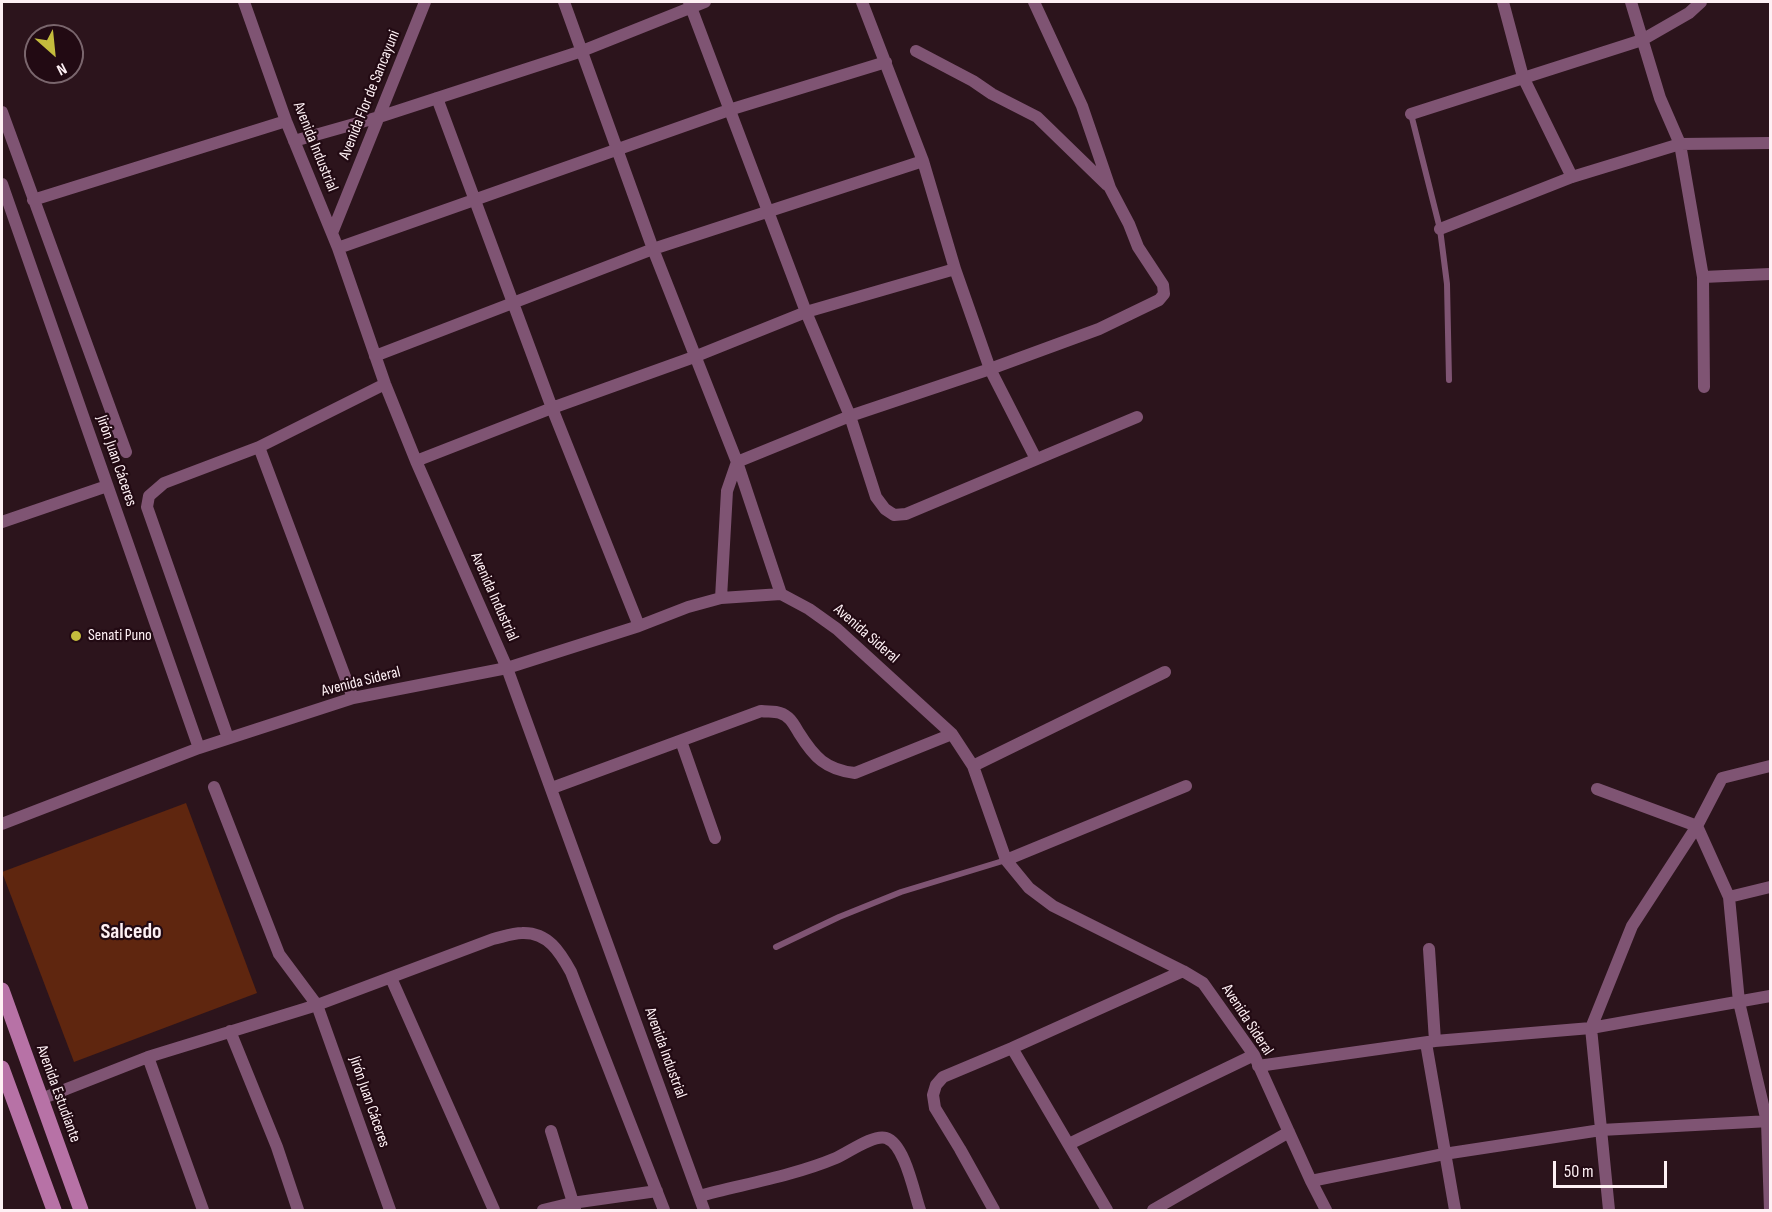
<!DOCTYPE html>
<html>
<head>
<meta charset="utf-8">
<style>
  body { margin:0 }
  #map { position:relative; width:1772px; height:1212px; overflow:hidden; background:#2c141c; font-family:"Sofia Sans Condensed",sans-serif }
  canvas { display:block }
  .frame { position:absolute; inset:0; border:3px solid #fef0f4; pointer-events:none }
  .north { position:absolute; left:24px; top:24px; width:60px; height:60px; box-sizing:border-box; background:#220a13; border:2px solid #7a666d; border-radius:50%; rotate:153deg; font-size:16px; font-weight:700; line-height:24px; text-align:center; color:#fef0f4 }
  .north::after { content:''; display:block; margin:auto; width:21px; height:27px; background:#c4bc3d; clip-path:polygon(50% 0,100% 100%,50% 72%,0 100%) }
  .scale { position:absolute; left:1553px; top:1161px; width:114px; height:27px; box-sizing:border-box; border:3px solid #fef0f4; border-top:0; padding-left:8px; font-size:18px; line-height:21px; white-space:nowrap; color:#fef0f4; -webkit-text-stroke:4px #220a13; paint-order:stroke }
</style>
</head>
<body>
<div id="map">
<canvas width="1772" height="1212"></canvas>
<div class="frame"></div>
<div class="north">N</div>
<div class="scale">50 m</div>
</div>
<script>
const c = document.querySelector('canvas').getContext('2d');
c.lineJoin = 'round';
function fill(path, color) { c.fillStyle = color; c.fill(path, 'evenodd'); }
function stroke(path, color, width, dash) { c.strokeStyle = color; c.lineWidth = width; c.lineCap = dash ? 'butt' : 'round'; c.setLineDash(dash || []); c.stroke(path); }
function label(font, color, halo, rows, align = 'center') {
  c.font = font + ' "Sofia Sans Condensed",sans-serif'; c.lineWidth = 4.5; c.setLineDash([]); c.textBaseline = 'middle'; c.strokeStyle = halo; c.fillStyle = color; for (const [text, x, y, turn = 0] of rows) {
    c.save(); c.translate(x, y); c.rotate((+turn || 0) * Math.PI / 180); c.textAlign = isNaN(turn) ? turn : align; if (halo) c.strokeText(text, 0, 0); c.fillText(text, 0, 0); c.restore();
  }
}
const green = new Path2D(`
  M186 803 257 993 74 1062 2 872Z`);
const lane = new Path2D(`
  M1411 114 1440 229 1447 284 1449 380
  M776 947 839 917 901 892 1006 860`);
const street = new Path2D(`
  M244 2 286 121 338 248 385 384 416 461 507 668 704 1210
  M564 2 653 249 737 462 781 594
  M689 2 806 312 850 416 876 497 885 509 894 515 906 514 1137 417
  M862 2 923 161 955 269 990 369 1036 459
  M1503 2 1523 77 1572 177
  M1631 2 1660 98 1680 144 1703 277 1704 387
  M916 51 973 81 992 94 1037 117 1107 185
  M437 98 552 408 639 626
  M2 112 126 452
  M1411 114 1642 40 1689 13 1701 2
  M294 141 379 117 582 51 705 2
  M2 184 199 748
  M33 200 286 121
  M1440 229 1572 177 1680 144 1770 143
  M332 233 425 2
  M338 248 729 110 886 62
  M1703 277 1770 274
  M375 356 653 249 923 161
  M259 447 353 698
  M416 461 552 408 694 357 806 312 955 269
  M2 522 107 486
  M721 598 727 491 737 462 850 416 990 369 1099 329 1159 300 1164 294 1163 285 1138 247 1129 224 1110 188 1082 106 1034 2
  M228 738 147 507 149 496 164 483 259 447 385 384
  M681 741 715 838
  M973 766 1165 672
  M214 787 279 954 317 1005 390 1210
  M552 788 761 711C767 712 775 711 780 713 790 716 794 725 799 733 814 757 826 770 855 773L952 734
  M1597 789 1697 826 1729 897 1739 1002 1767 1122 1770 1210
  M2 824 199 748 353 698 507 668 639 626 688 607 721 598 781 594 809 609 837 629 952 734 973 766 1006 860 1029 888 1053 906 1183 971 1203 983 1254 1055 1311 1181 1326 1210
  M1006 860 1186 786
  M1729 897 1770 887
  M1429 949 1435 1041
  M391 978 494 1210
  M230 1031 277 1147 298 1210
  M1426 1043 1455 1210
  M1012 1048 1107 1210
  M148 1057 203 1210
  M1258 1066 1435 1041 1591 1028 1770 996
  M41 1099 148 1057 317 1005 493 939C502 937 513 933 522 933 548 932 560 952 571 972L664 1210
  M551 1131 575 1209
  M1069 1144 1254 1055
  M1311 1181 1444 1154 1601 1130 1770 1121
  M699 1196C744 1184 793 1176 836 1158 848 1153 873 1134 886 1138 905 1144 914 1193 920 1210
  M543 1210 572 1203 657 1191
  M994 1210 960 1149 935 1108 933 1095 936 1085 943 1077 1012 1048 1183 971
  M1153 1210 1289 1132
  M1609 1210 1591 1028 1632 926 1697 826 1722 778 1770 766`);
const secondary = new Path2D(`
  M2 990 81 1210
  M2 1068 54 1210`);
const markers = [
  [76,636,6,"#c4bc3d"]
];
const streetNames = [
  ["Avenida Flor de Sancayuni",370,95,-68],
  ["Avenida Industrial",315,147,68],
  ["Jirón Juan Cáceres",116,461,71],
  ["Avenida Industrial",494,597,66],
  ["Avenida Sideral",866,634,41],
  ["Avenida Sideral",361,682,-14],
  ["Avenida Sideral",1247,1020,57],
  ["Avenida Industrial",665,1053,70],
  ["Avenida Estudiante",58,1094,70],
  ["Jirón Juan Cáceres",369,1102,71]
];
const poiNames = [
  ["Senati Puno",88,636]
];
const districtNames = [
  ["Salcedo",131,932]
];
fill(green, '#5f260f');
stroke(lane, '#7f5473', 6);
stroke(street, '#7f5473', 12);
stroke(secondary, '#b772a6', 15);
for (const [x, y, r, color] of markers) { const dot = new Path2D(); dot.arc(x, y, r, 0, 2 * Math.PI); c.fillStyle = color; c.fill(dot); stroke(dot, '#220a13', 2); }
label('16px', '#fef0f4', '#220a13', streetNames);
label('16px', '#fef0f4', '#220a13', poiNames, 'left');
label('bold 22px', '#fef0f4', '#220a13', districtNames);
</script>
</body>
</html>
